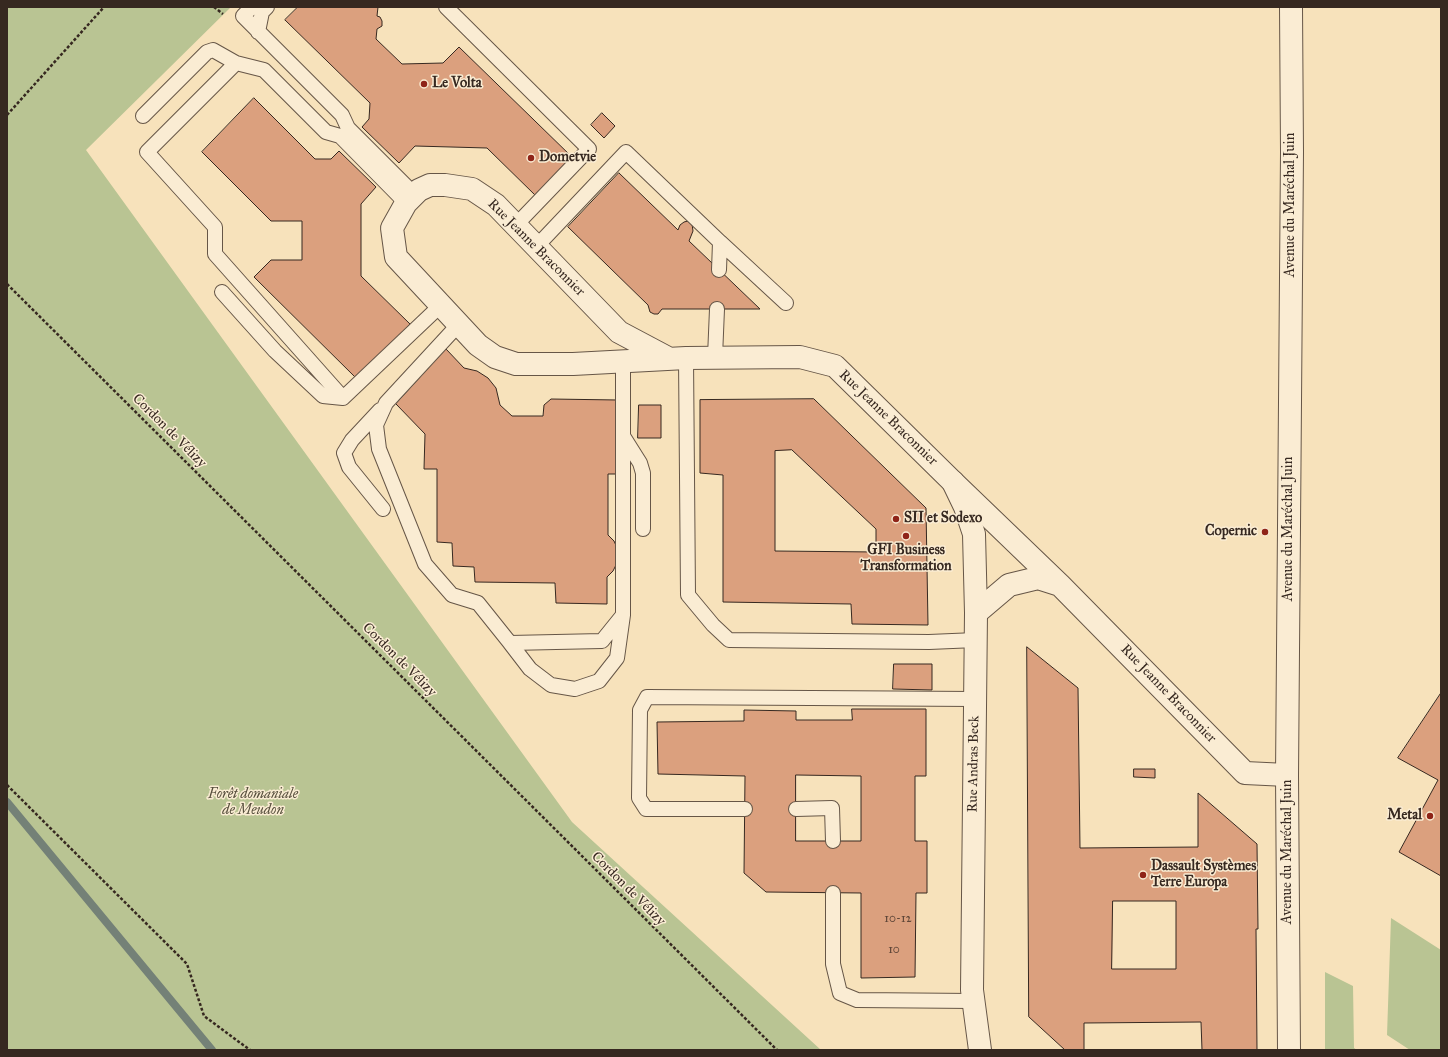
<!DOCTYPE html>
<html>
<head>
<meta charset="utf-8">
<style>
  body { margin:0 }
  #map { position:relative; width:1448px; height:1057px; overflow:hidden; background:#f7e2bb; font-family:"IM FELL Great Primer",serif }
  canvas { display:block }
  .frame { position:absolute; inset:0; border:8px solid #362820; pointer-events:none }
</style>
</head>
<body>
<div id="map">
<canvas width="1448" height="1057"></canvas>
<div class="frame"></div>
</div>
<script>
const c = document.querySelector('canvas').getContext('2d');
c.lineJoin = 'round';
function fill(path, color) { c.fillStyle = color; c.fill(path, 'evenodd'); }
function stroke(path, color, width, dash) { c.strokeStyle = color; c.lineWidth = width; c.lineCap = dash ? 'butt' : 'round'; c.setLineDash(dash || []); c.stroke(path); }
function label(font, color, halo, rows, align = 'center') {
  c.font = font + ' "IM FELL Great Primer",serif'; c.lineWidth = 3; c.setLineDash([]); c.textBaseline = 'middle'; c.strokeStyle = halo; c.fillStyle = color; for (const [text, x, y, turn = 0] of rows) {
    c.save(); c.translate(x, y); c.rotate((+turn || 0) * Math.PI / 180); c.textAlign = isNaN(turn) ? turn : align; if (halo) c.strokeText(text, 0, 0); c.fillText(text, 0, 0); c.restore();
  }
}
const green = new Path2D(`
  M7 7H231L86 150 572 822 821 1050H7Z
  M1391 918 1441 950V1050H1410L1387 1035Z
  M1325 972 1353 986 1354 1048 1357 1050H1325Z`);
const stream = new Path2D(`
  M7 802 212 1050`);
const building = new Path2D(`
  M298 7H378L377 16 380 17 382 21V26L377 29 376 39 402 64 443 63 459 47 573 158 536 196 487 148 415 146 399 163 362 127 369 119 370 103 285 20Z
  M254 98 315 159H331L339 151 376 187 361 204V276L410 324 356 378 254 277 271 260H302V221H271L202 152Z
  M602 113 615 126 604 138 591 125Z
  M619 173 678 230 680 225 684 222 688 221 692 224 693 231 689 241 760 309H662L658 314H654L650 312 648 305 568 227Z
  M446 349 464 368 477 371 488 378 496 388 500 405 512 416H543L544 405 551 399 618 400V474H608V535L614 541 618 550 617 563 613 571 607 577V604L556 603 555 583 475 582 474 567 453 566 452 543 437 542V469H424L425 434 396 404Z
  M814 399 926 508 928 625 852 624 851 604 723 602V475L700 473V400ZM792 450 876 529V552L775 551V451Z
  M639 405H661V438H638Z
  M1027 647 1078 688 1080 848 1198 847V793L1257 844 1258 929H1256L1257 1050H1202L1201 1022 1084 1023V1050H1065L1029 1017ZM1113 901H1176V969H1112Z
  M894 664H932V690L893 689Z
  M1441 693V876L1399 852 1438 780 1398 758Z
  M852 709H926V776H915V841H927V893H916L915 977 861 978V893L766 892 744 873 745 776 658 774 657 722 744 721V710L796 711V720H852ZM796 775 861 776V841H796Z
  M1134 769H1155V778L1134 777Z`);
const path = new Path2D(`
  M214 7 223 14
  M7 115 104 7
  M7 284 777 1050
  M7 785 187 964 204 1016 250 1050`);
const service = new Path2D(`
  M252 7 243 16 342 115 348 128 414 194
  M446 7 589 149 515 226
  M258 32 262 12 267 7
  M236 63 147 152 215 227V254L343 398 441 305
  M143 116 207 52 213 50 236 63 264 70 326 132 340 136 406 203
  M720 242 786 303
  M536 247 626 152 720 242 719 270
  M222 292 275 351 323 396 343 398
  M459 324 386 403 376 425 379 449 425 564 452 595 478 603 510 643 602 641 623 615V361
  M715 357 717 309
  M686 358 688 595 713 625 729 640 929 642 976 640
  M380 410 352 440 344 453 349 467 383 509
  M623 436 640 463 643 473V529
  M510 643 530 669 551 685 575 689 599 681 617 658 623 615
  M745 809H646L639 798 640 710 647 697 975 699
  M796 809 832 808 833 841
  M833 893V964L840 993 857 1000 973 1001`);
const minor = new Path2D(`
  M668 358 619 332 496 205 472 189 445 185H430L419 190 406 203 392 228 396 257 478 345 495 357 516 364H573L686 358 800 357 835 366 953 482 1061 586 1245 773 1287 775
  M976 613 1009 585 1038 578 1060 585`);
const tertiary = new Path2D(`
  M953 482 965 507 974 534 976 613 972 990 980 1050
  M1289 1050 1287 775 1292 152 1291 7`);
const markers = [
  [424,84,4,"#8f2418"],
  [531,158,4,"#8f2418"],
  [896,519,4,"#8f2418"],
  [1265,532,4,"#8f2418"],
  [906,536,4,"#8f2418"],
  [1430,816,4,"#8f2418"],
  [1143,875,4,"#8f2418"]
];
const numberNames = [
  ["10-12",898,919],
  ["10",894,950]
];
const poiNames = [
  ["Le Volta",432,84],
  ["Dometvie",539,158],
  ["SII et Sodexo",904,519],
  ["Copernic",1257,532,"right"],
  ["GFI Business",906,551,"center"],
  ["Transformation",906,567,"center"],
  ["Metal",1422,816,"right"],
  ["Dassault Systèmes",1151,867],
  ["Terre Europa",1151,883]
];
const streetNames = [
  ["Avenue du Maréchal Juin",1291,205,-90],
  ["Rue Jeanne Braconnier",536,248,45],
  ["Rue Jeanne Braconnier",888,418,44],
  ["Cordon de Vélizy",169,431,45],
  ["Avenue du Maréchal Juin",1289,529,-90],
  ["Cordon de Vélizy",399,660,45],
  ["Rue Jeanne Braconnier",1168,694,46],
  ["Rue Andras Beck",974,764,-89],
  ["Avenue du Maréchal Juin",1288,852,-90],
  ["Cordon de Vélizy",628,889,45]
];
const parkNames = [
  ["Forêt domaniale",253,795],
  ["de Meudon",253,811]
];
fill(green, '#b9c493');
stroke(stream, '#748177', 8);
fill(building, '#dba07e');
stroke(building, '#362820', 1);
stroke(service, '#665647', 16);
stroke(minor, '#665647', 24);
stroke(tertiary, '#665647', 24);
stroke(path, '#362820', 2.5, [3, 2]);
stroke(service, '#faecd3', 14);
stroke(minor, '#faecd3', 22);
stroke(tertiary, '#faecd3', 22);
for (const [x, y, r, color] of markers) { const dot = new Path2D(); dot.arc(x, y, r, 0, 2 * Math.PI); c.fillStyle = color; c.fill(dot); stroke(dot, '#faecd3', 1.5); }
label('12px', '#5f4638', null, numberNames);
label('bold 14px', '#362820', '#faecd3', poiNames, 'left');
label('14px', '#362820', '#faecd3', streetNames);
label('italic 14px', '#574f3d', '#faecd3', parkNames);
</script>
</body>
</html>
